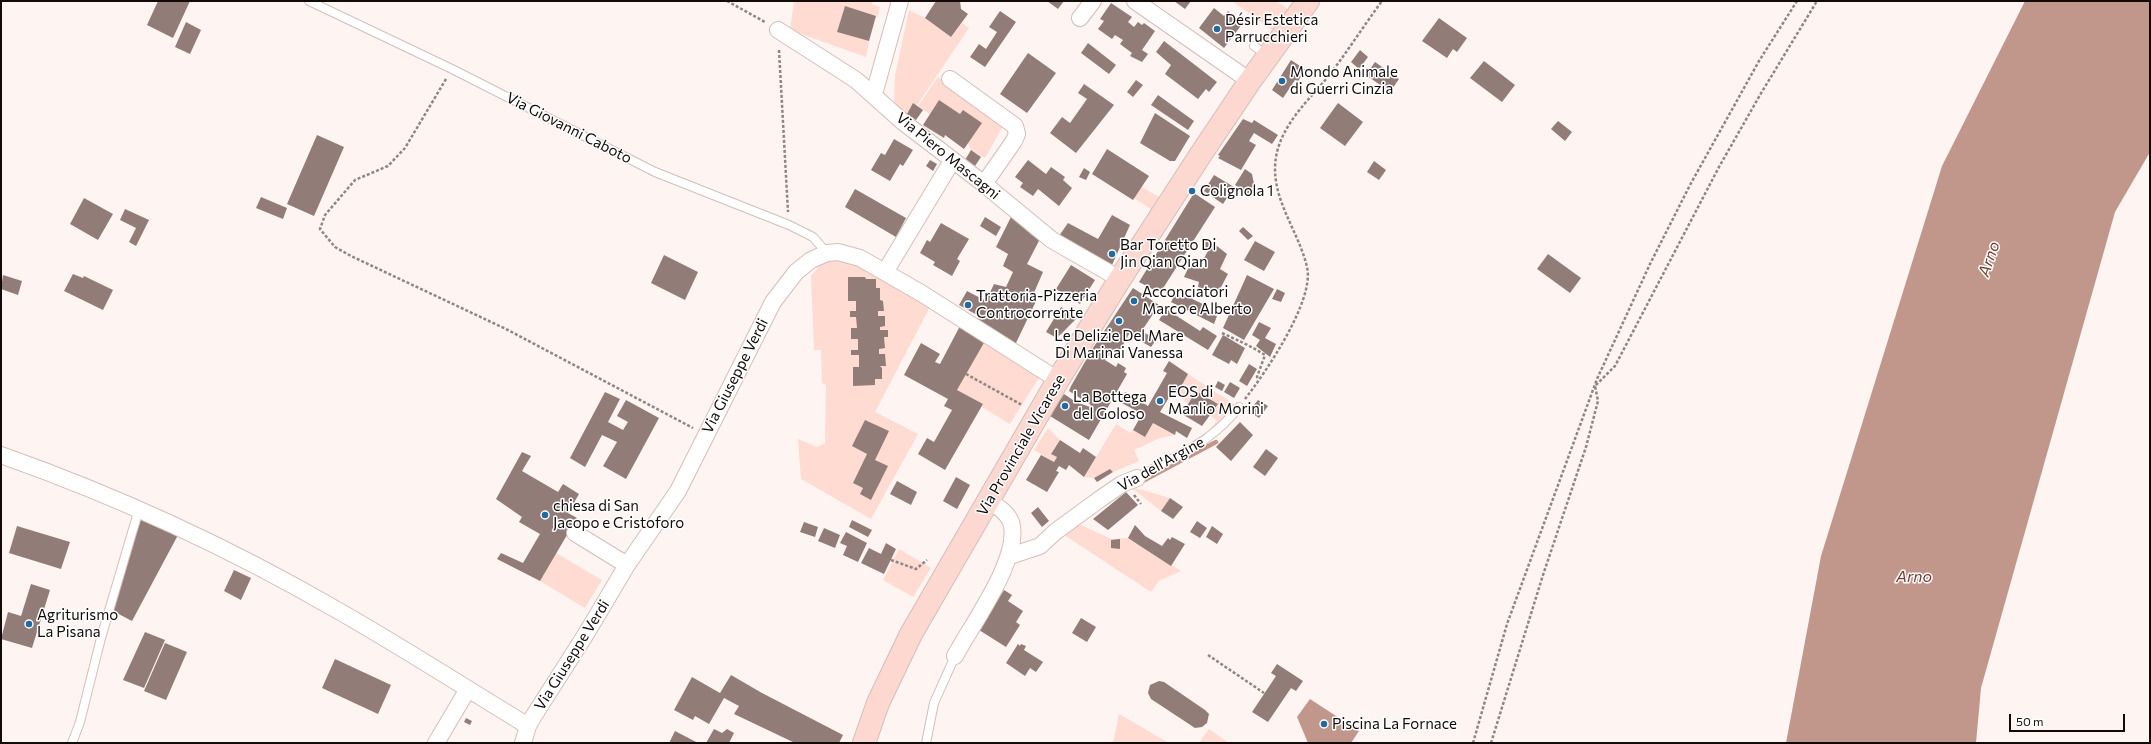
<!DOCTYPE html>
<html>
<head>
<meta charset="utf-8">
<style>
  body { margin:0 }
  #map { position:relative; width:2151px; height:744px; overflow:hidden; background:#fef4f2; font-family:Commissioner,sans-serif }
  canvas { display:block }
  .frame { position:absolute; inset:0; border:2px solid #110a08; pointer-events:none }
  .scale { position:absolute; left:2009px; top:714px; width:116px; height:18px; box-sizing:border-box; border:2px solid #110a08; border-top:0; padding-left:5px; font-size:12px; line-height:14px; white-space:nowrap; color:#110a08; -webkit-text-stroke:3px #fff; paint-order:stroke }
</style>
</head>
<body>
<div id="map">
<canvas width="2151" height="744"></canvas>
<div class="frame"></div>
<div class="scale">50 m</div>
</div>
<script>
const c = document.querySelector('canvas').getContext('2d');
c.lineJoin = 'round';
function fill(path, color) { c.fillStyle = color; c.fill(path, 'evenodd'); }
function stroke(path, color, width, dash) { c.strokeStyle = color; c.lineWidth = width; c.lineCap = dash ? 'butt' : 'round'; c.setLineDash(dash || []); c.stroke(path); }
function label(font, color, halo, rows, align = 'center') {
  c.font = font + ' Commissioner,sans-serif'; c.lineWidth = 3; c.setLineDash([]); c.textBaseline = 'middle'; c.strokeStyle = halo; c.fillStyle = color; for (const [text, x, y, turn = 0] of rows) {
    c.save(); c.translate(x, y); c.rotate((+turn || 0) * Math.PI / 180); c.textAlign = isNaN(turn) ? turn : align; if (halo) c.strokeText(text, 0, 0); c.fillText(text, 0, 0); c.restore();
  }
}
const green = new Path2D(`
  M794 1H872V4L880 7 877 18 876 16 845 7 837 32 869 41 866 57 790 30Z
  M1232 1H1276L1288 9 1273 31Z
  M909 10 925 18 951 37 962 23 969 28 909 117 896 108 894 100 895 76Z
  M938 77 1003 126 985 158 971 150 968 143 981 123 963 110 960 114 939 100 930 114 918 106Z
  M1142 187 1159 197 1152 210 1134 198Z
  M835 261 853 263 931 305 875 412 918 434 871 519 801 479 798 439 817 447 825 443 826 385 822 383 821 350H814L811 276 822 263Z
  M985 341 1040 376 1010 424 982 407 983 404 957 390Z
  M1188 374 1237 406 1200 440 1217 421 1211 416 1218 404 1196 391 1188 404 1177 395 1170 396 1173 391 1177 393Z
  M1153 423 1175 435 1160 438 1134 450 1139 461 1113 472 1110 469 1094 478 1084 477 1116 424 1131 433 1133 430 1145 437Z
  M1048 428 1060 440 1051 453 1057 457 1054 462 1034 450Z
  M1135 488 1170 498 1161 511 1133 489Z
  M1077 523 1111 539 1128 538 1181 571 1159 581 1151 592 1061 533Z
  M899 549 931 568 913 597 883 580Z
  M556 553 602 580 585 608 540 581Z
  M1119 714 1121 715 1169 743H1113Z
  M1209 729 1229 743H1199Z`);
const water = new Path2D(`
  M2025 1H2150V152L2115 212 1981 688 1976 743H1786L1821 556 1942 166Z
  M1310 699 1359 731 1351 743H1308L1297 717Z`);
const stream = new Path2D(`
  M1139 483 1216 442`);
const building = new Path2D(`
  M158 1H190L173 38 147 25Z
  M936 1H960L961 9 968 14 951 37 925 18Z
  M1047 1H1064L1058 9Z
  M1174 1H1191L1185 9Z
  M1111 3 1132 17 1128 22 1134 27 1138 22 1142 25 1144 23 1155 31 1142 50 1148 54 1142 62 1130 56 1132 53 1120 44 1123 40 1115 35 1112 39 1098 29 1104 21 1100 19Z
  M845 6 876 16 869 41 837 32Z
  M1214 8 1224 16 1228 11 1243 23 1224 48 1199 28Z
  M1000 11 1016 22 985 67 970 57 979 44 986 49 997 32 989 27Z
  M1439 18 1467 38 1457 52 1453 49 1447 58 1422 41Z
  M186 22 201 30 190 54 175 47Z
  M1164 41 1217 82 1209 92 1206 89 1198 99 1165 74 1171 65 1156 52Z
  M1088 43 1116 65 1109 74 1081 53Z
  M1360 50 1368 57 1359 69 1351 62Z
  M1028 53 1056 73 1027 113 1000 94Z
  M1291 60 1306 70 1298 81 1295 80 1283 98 1272 90Z
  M1484 61 1515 85 1502 102 1470 78Z
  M1375 62 1399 79 1390 92 1366 75Z
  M1136 80 1143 85 1133 97 1127 92Z
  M1084 84 1114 105 1076 153 1050 133 1062 117 1070 123 1087 99 1078 93Z
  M1158 95 1194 121 1188 130 1151 105Z
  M939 100 960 114 963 110 982 123 964 149 945 135 944 138 923 125Z
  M913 103 923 110 916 120 907 114Z
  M1338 103 1363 122 1345 146 1320 128Z
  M1155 113 1190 136 1175 161H1170L1140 143Z
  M1243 119 1252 123 1254 120 1278 135 1272 144 1254 133 1249 141 1256 145 1241 170 1218 158 1220 156 1218 155Z
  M1558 121 1572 132 1565 141 1551 129Z
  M317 135 344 147 314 216 287 204Z
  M894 139 913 150 903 166 900 164 890 181 871 170 881 153 885 155Z
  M1107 149 1149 176 1133 200 1092 174Z
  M971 150 981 157 975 166 965 160Z
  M930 160 937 164 933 171 926 166Z
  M1028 160 1046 174 1051 167 1065 177 1063 180 1072 188 1059 206 1038 189 1033 196 1020 187 1023 183 1015 177Z
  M1374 161 1386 170 1379 180 1367 172Z
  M1084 168 1090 172 1086 180 1079 177Z
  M1245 169 1252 174 1254 184 1248 194 1235 185Z
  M1214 175 1234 187 1223 204 1204 191Z
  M855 189 906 218 896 237 845 207Z
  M1194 193 1215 207 1160 293 1139 282Z
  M261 197 287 208 283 219 256 208Z
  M84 198 113 214 98 240 70 224Z
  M125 209 149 220 136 246 129 242 136 228 120 220Z
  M1112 215 1130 225 1112 265 1059 236 1068 223 1098 239Z
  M985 217 1001 227 996 236 980 226Z
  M1011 217 1041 237 1027 264 1043 272 1033 295 1038 297 1015 345 977 323 979 316 959 305 967 291 986 301 994 284 1006 287 1013 272 1003 266 1008 254 996 247Z
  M941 223 969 239 957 259 960 261 952 276 933 265 935 262 920 253 927 240 930 242Z
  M1243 227 1253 236 1248 240 1239 231Z
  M1208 239 1227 254 1220 269 1228 274 1219 291 1209 289 1208 292 1198 287 1199 282 1184 277 1191 262 1203 268 1207 263 1203 260 1208 251 1202 246Z
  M1255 241 1275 252 1264 271 1244 260Z
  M1548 254 1581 278 1570 293 1537 269Z
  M664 255 698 272 685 300 651 283Z
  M1071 265 1095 280 1080 304 1056 289Z
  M73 274 83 278 84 276 113 290 103 310 64 291Z
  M3 275 22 281 18 295 1 289Z
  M1247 275 1274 289 1244 340 1223 328Z
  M848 277H865L866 279H876V288H880V300L883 301 884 311H878V316H885V326L880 327V330H888V337H884L885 348 879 349V354H885L886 366H880L882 368V379H875V385L853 386V367H859V355H851V350H858V339H851V328H857L856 317H850V311H856V301H848Z
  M1133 288 1159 305 1137 338 1129 334 1121 349H1118L1113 357 1109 355 1105 360 1116 367 1118 363 1126 368 1124 372 1127 374 1089 440 1050 416 1064 394 1076 402 1090 407 1091 405 1069 391 1071 386 1093 348Z
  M1277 289 1285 293 1281 302 1272 299Z
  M1175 295 1182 298 1184 295 1209 307 1208 312 1217 316 1214 324 1171 302Z
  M1061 307 1078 317 1057 338 1046 332Z
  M1166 309 1200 331 1203 327 1217 336 1208 350 1159 320Z
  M1259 322 1271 328 1265 338 1276 344 1270 357 1256 346 1260 340 1252 335Z
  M960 326 985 341 957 390 983 404 945 470 918 454 927 438 934 442 952 410 944 406 948 399 904 375 921 343 940 354 935 362 940 364Z
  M1142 331 1156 340 1151 347 1137 339Z
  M1223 335 1245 348 1237 364 1231 360 1229 364 1212 355Z
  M1169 361 1188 374 1177 394 1173 391 1160 412 1192 428 1187 438 1176 431 1175 435 1153 423 1145 437 1133 430 1142 414 1120 402 1125 392 1148 406 1167 373 1163 371Z
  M1249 364 1257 369 1247 386 1239 381Z
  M1218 381 1225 385 1222 391 1215 387Z
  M1230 382 1240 388 1234 398 1224 392Z
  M1196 391 1218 404 1202 426 1182 414Z
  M605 392 620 399 608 422 623 430 628 422 617 416 626 400 659 418 626 479 603 466 617 442 602 435 585 467 570 458Z
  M1258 400 1268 406 1259 418 1249 411Z
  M865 420 889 431 875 460 888 466 871 500 860 494 863 488 853 483 867 454 852 446Z
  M1240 422 1253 435 1231 461 1216 447Z
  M1060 440 1080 453 1083 448 1096 457 1084 477 1069 465 1066 470 1059 466 1056 471 1059 472 1047 492 1026 480 1041 455 1054 462 1057 457 1051 454Z
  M1266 449 1278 458 1265 476 1253 467Z
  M522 452 531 456 522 471 558 492 563 484 579 494 568 513 577 518 540 581 497 559 501 553 523 563 540 534 519 522 522 517 496 499Z
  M1110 469 1113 472 1097 482 1094 478Z
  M956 477 970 485 957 509 943 501Z
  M897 481 917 492 911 505 890 494Z
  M1126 492 1138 505 1108 530 1093 519Z
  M1170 498 1183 507 1173 519 1161 511Z
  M1038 507 1049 521 1042 527 1031 513Z
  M142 517 178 535 132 621 113 611 121 579Z
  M852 520 872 530 868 537 849 527Z
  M1197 521 1207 528 1200 538 1190 532Z
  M804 522 818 527 815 537 800 532Z
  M1135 525 1145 536 1162 546 1168 538 1170 540 1172 537 1185 544 1171 566 1128 538Z
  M17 526 70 542 61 569 9 553Z
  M1212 526 1223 534 1217 544 1206 537Z
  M824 528 840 535 835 548 818 541Z
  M846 532 867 543 858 562 843 555 847 546 840 543Z
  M1120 539V549L1111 548V540Z
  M886 543 896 549 884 574 861 563 869 548 881 554Z
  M234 570 251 578 241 600 224 591Z
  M31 584 50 590 32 648 1 639 8 612 21 616Z
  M1004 590 1012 595 1008 601 1023 611 1016 622 1020 625 1006 647 979 630Z
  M1081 618 1096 627 1087 642 1072 633Z
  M145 632 165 640 144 688 123 680Z
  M165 643 187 652 166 700 144 691Z
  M1018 644 1020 646 1021 644 1026 646 1024 650 1043 662 1036 672 1030 668 1025 676 1006 663Z
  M335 659 391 685 378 714 322 688Z
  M1277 664 1303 681 1296 691 1291 688 1268 722 1252 712 1276 676 1271 673Z
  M731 675 762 693 843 735 839 743H795L734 714 739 706 724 698 709 724 695 716 693 720 674 710 692 677 720 693Z
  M1159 681 1164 682 1205 710 1209 714 1207 723 1202 727 1195 728 1151 699 1148 693 1150 685Z
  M466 718 472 721 470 725 464 722Z
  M714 729 722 733 727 729 734 733 729 743H706Z
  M675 731 698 743H669Z`);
const path = new Path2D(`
  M727 1 765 22
  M779 50 788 212
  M446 79 405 148 388 166 355 180 325 215 320 229 335 247 351 256 506 329 693 428
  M1222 333C1237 340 1251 346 1265 355L1257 377 1258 380
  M966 374 1022 405
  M1245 399C1266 372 1315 300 1307 267 1298 228 1267 195 1277 152 1285 120 1312 97 1331 73 1349 49 1365 24 1382 1
  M1134 495 1141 504
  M891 560 916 569 927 560
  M1208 655 1264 693
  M1473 743 1507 624 1597 379 1650 264 1690 185 1759 61 1797 1
  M1491 743 1543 575 1586 447 1598 401 1595 386 1615 366 1719 167 1760 95 1817 1`);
const lane = new Path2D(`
  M309 1 452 69 655 172 789 225 813 237 827 253
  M1254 46 1267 55
  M1137 478C1177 454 1208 446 1239 407
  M72 743 80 722 101 638 139 509
  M926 743 934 703 955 656`);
const street = new Path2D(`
  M1135 1 1250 81
  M1080 18 1093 1
  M778 30 856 80 903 122 984 184 1052 240 1120 279
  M950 79 1015 126 1017 134 1014 141 984 184
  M874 94 900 1
  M885 272 952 161
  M1 455C117 496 230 548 337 610 402 647 464 687 528 726
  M575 533 627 565
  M1010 556 1040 546 1055 532 1100 499 1122 484 1137 478
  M955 656C972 624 1022 557 1011 522 1007 512 998 507 989 501
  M436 743 468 689
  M523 743 528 726 533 717 586 634 627 565 678 491 773 302 796 272 811 260 827 253 838 252 860 258 921 293 1058 380`);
const secondary = new Path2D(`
  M864 743 878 703 911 634 1058 380 1120 279 1201 154 1250 81 1308 1`);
const markers = [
  [1217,29,4,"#226a9e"],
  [1282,81,4,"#226a9e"],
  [1192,191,4,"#226a9e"],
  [1112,254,4,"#226a9e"],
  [1134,301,4,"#226a9e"],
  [968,305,4,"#226a9e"],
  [1119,321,4,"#226a9e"],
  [1160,401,4,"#226a9e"],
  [1065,406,4,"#226a9e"],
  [545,515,4,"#226a9e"],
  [29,624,4,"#226a9e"],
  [1324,724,4,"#226a9e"]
];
const poiNames = [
  ["Désir Estetica",1225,20],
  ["Parrucchieri",1225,37],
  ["Mondo Animale",1290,72],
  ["di Guerri Cinzia",1290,89],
  ["Colignola 1",1200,191],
  ["Bar Toretto Di",1120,245],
  ["Jin Qian Qian",1120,262],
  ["Acconciatori",1142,292],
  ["Marco e Alberto",1142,309],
  ["Trattoria-Pizzeria",976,296],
  ["Controcorrente",976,313],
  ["Le Delizie Del Mare",1119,336,"center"],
  ["Di Marinai Vanessa",1119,353,"center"],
  ["EOS di",1168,392],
  ["Manlio Morini",1168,409],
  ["La Bottega",1073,397],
  ["del Goloso",1073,414],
  ["chiesa di San",553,506],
  ["Jacopo e Cristoforo",553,523],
  ["Agriturismo",37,615],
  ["La Pisana",37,632],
  ["Piscina La Fornace",1332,724]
];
const streetNames = [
  ["Via Giovanni Caboto",569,128,27],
  ["Via Piero Mascagni",948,156,39],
  ["Via Giuseppe Verdi",735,376,-63],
  ["Via Provinciale Vicarese",1021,445,-60],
  ["Via dell'Argine",1161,464,-29],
  ["Via Giuseppe Verdi",572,655,-58]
];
const waterNames = [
  ["Arno",1989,259,-71],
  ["Arno",1914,577]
];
fill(green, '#ffdbd2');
fill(water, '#c1978c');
stroke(stream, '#c1978c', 4.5);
fill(building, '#917c77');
stroke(lane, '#d4beb8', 10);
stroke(street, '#d4beb8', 18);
stroke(secondary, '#d4beb8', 24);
stroke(path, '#8e8684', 2.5, [3, 2]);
stroke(lane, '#fff', 8);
stroke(street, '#fff', 16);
stroke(secondary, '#fcd8d0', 22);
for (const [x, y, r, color] of markers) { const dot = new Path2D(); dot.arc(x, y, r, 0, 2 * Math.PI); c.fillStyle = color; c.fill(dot); stroke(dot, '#fff', 1.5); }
label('15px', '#110a08', '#fff', poiNames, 'left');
label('15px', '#110a08', '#fff', streetNames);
label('italic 16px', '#753c2e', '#fff', waterNames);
</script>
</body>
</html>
